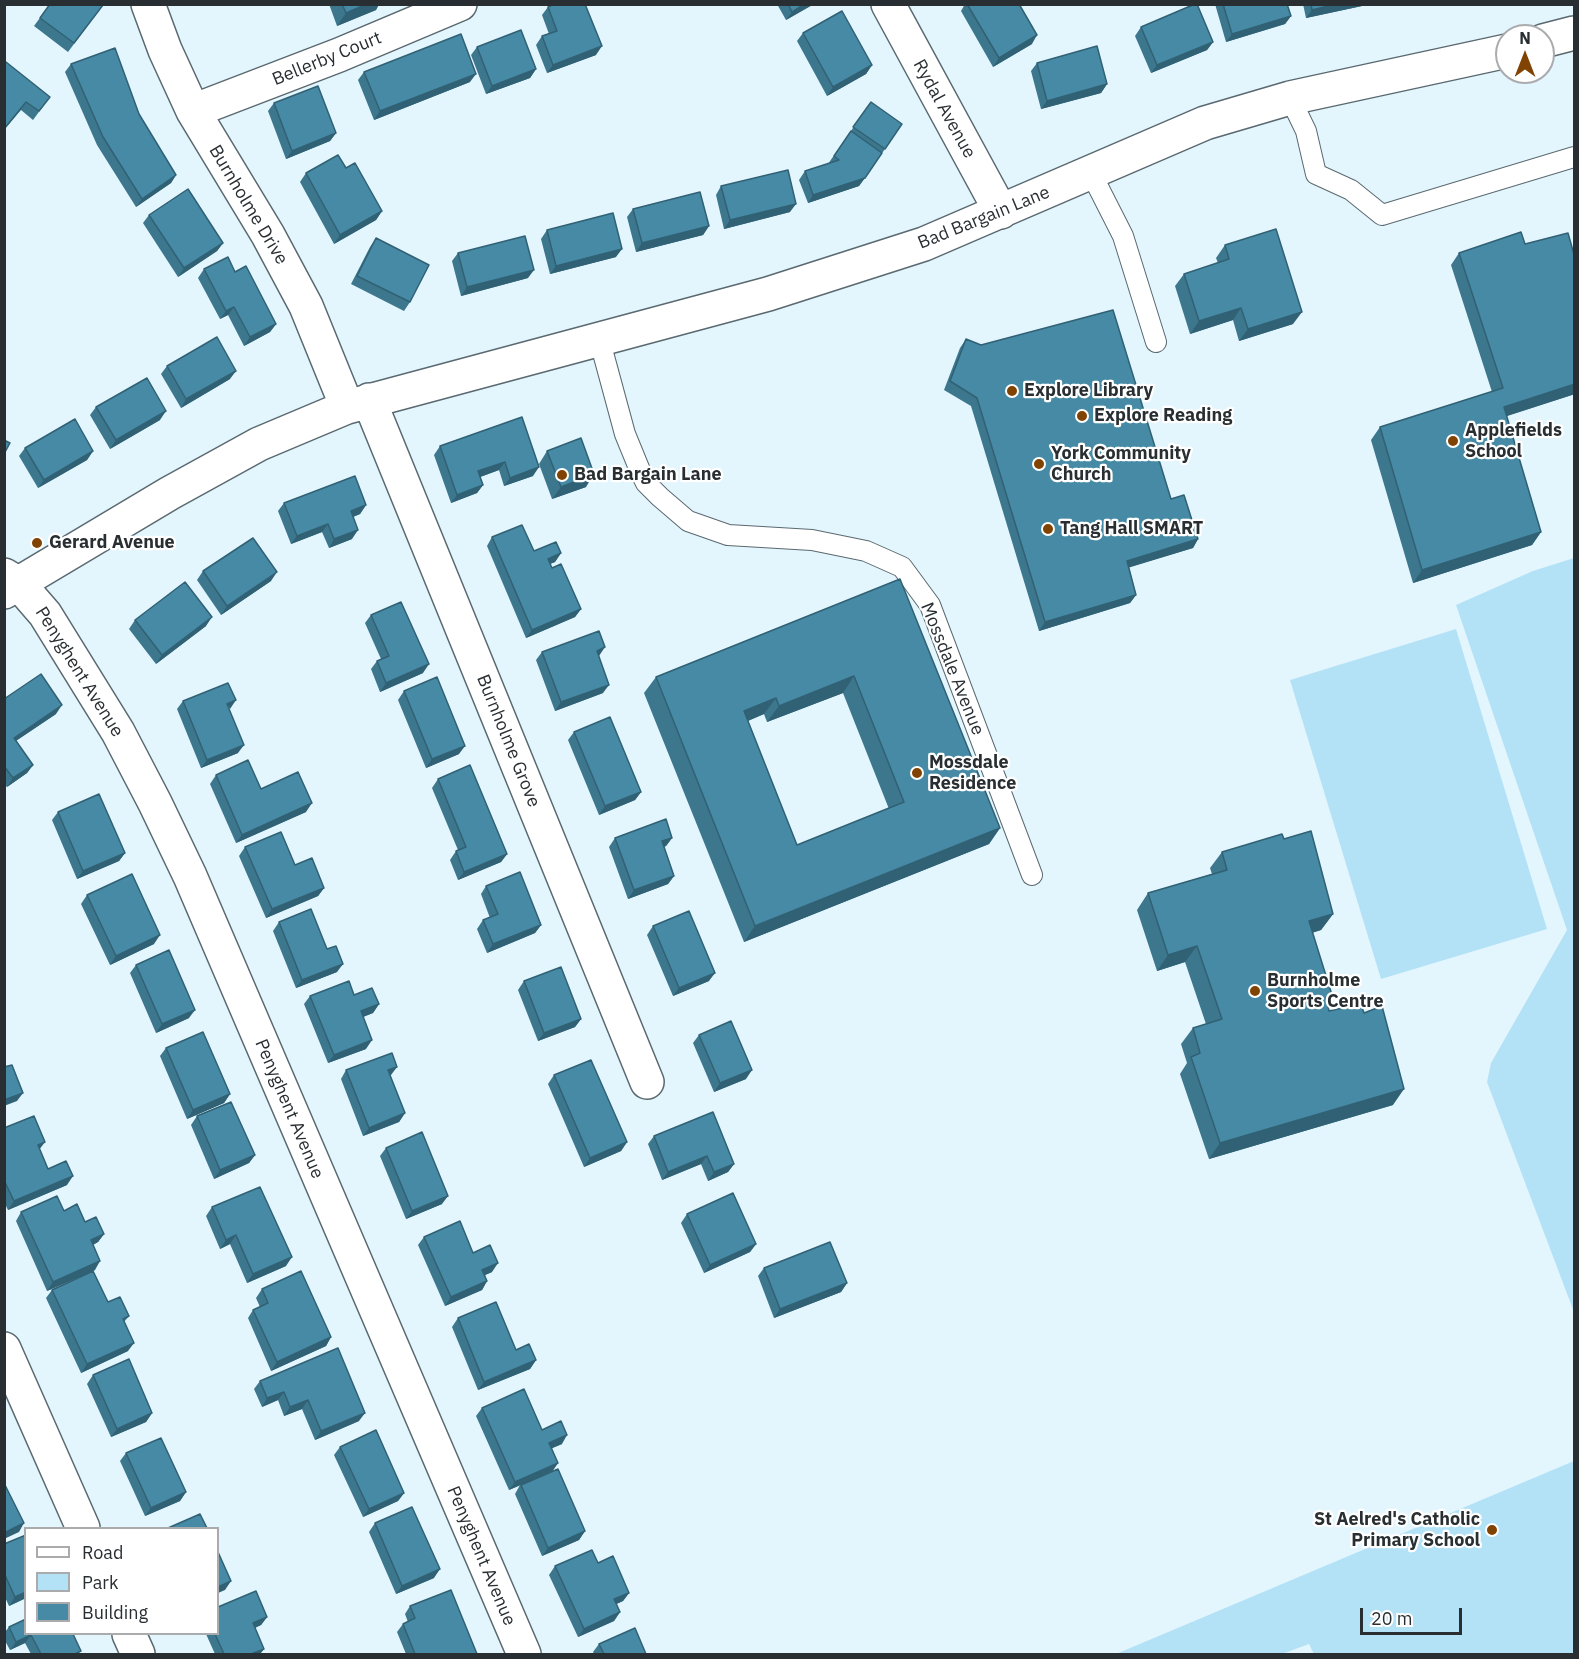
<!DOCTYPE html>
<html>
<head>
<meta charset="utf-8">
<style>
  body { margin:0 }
  #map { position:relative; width:1579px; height:1659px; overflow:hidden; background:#e3f5fd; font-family:"IBM Plex Sans",sans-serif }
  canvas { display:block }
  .frame { position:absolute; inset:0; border:6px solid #282e31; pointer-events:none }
  .legend { position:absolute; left:24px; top:1527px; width:195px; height:108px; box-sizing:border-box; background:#fff; border:2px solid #a9abad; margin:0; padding:8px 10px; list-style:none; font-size:18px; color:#282e31 }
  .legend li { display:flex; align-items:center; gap:12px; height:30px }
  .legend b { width:30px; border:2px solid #a9abad }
  .north { position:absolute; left:1495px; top:24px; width:60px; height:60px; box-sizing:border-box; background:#fff; border:2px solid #a9abad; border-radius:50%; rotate:0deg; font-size:16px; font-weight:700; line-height:24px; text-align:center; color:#282e31 }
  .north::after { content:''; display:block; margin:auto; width:21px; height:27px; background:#814302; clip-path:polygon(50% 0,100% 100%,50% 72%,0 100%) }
  .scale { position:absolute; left:1360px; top:1608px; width:102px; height:27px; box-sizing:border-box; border:3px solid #282e31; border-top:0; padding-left:8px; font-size:18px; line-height:21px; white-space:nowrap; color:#282e31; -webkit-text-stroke:4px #fff; paint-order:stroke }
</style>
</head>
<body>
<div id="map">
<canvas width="1579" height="1659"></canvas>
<div class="frame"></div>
<ul class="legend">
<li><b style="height:8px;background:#fff"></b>Road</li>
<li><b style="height:16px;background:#b3e2f7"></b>Park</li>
<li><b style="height:16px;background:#468aa5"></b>Building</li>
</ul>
<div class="north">N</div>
<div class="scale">20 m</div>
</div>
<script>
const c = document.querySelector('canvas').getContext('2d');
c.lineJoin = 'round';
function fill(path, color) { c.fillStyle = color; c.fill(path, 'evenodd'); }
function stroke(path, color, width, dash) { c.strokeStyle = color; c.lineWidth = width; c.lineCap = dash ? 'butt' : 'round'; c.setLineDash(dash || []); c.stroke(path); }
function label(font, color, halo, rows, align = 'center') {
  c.font = font + ' "IBM Plex Sans",sans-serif'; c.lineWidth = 4.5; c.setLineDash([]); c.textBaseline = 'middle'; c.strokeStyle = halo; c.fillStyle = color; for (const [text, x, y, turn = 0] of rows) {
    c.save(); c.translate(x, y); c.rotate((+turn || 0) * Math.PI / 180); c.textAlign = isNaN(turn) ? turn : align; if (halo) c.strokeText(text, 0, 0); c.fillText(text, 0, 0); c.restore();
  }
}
const green = new Path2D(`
  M1574 558V1312L1487 1082 1491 1063 1567 930 1456 605 1533 571Z
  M1456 629 1547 929 1381 979 1290 680Z
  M1574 1461V1654H1314L1309 1644 1282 1654H1116Z`);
const service = new Path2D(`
  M1290 98 1306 131 1316 174 1351 190 1382 215 1574 157
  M1091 173 1123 236 1156 342
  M599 338 625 434 641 473 646 483 660 497 688 521 728 535 812 540 866 551 902 567 930 605 1032 875`);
const minor = new Path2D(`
  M148 4 165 50 193 111 268 235 306 306 347 407
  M888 4 1001 212
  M1543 41 1574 33
  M193 111 339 55 460 4
  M369 400 647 1082
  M4 575 19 584 45 614 118 732 155 803 190 876 524 1654
  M4 592 170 493 259 444 347 407 768 294 924 244 1205 123 1290 98 1507 51
  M4 1349 83 1528
  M129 1634 138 1654`);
const wall = new Path2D(`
  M50 4 103 5 68 52 34 26Z
  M329 4H379L376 10 337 26Z
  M777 4H814L786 20Z
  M965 4H1019L1032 44 993 67 961 11Z
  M1215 4H1287L1291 16 1285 24 1226 42Z
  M1303 4H1363L1362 6 1306 18Z
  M548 7 596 55 547 73 536 45 542 36 549 34 542 15Z
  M1141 27 1213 42 1207 50 1151 73 1135 36Z
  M803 33 872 65 866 74 827 96 797 41Z
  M477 47 536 69 530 78 486 94 471 55Z
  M1037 63 1107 84 1101 93 1041 109 1031 71Z
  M4 64 44 105 33 120 21 110 4 130Z
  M71 64 139 114 176 175 171 183 136 207 97 145 65 72Z
  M364 72 470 82 374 120 358 80Z
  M871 102 885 149 859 186 808 203 799 180 805 171 828 164Z
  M274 103 336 133 330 141 286 159 268 111Z
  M346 168 382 211 376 220 334 244 300 182 306 173Z
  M721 186 790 212 724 229 716 195Z
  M633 209 709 226 703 235 636 252 627 217Z
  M149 215 223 243 217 251 178 277 143 223Z
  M547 230 616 257 550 274 541 239Z
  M376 238 410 302 404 311 351 284 370 247Z
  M1525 244 1575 258V394L1506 416 1541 532 1532 545 1413 583 1371 440 1380 427 1492 392 1451 265 1459 253Z
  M1225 245 1293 324 1239 341 1233 320 1190 334 1175 286 1184 274 1218 263 1216 258Z
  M458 253 528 278 461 296 452 261Z
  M204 269 235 272 276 324 270 332 244 346 228 315 220 319 198 278Z
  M966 339 1171 499 1198 539 1193 548 1129 567 1136 595 1130 603 1039 631 971 406 944 390 960 348Z
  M167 366 230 379 181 408 161 374Z
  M96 407 160 420 110 449 90 415Z
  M522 417 533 476 504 486 499 470 480 477 483 485 477 493 451 503 434 455 440 446Z
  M25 448 93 451 87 460 38 488 19 456Z
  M547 451 586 487 552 499 539 464Z
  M284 503 366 505 360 514 353 517 352 539 329 548 322 532 291 544 278 511Z
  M492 537 534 551 561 553 555 562 550 564 552 568 581 609 575 617 526 638 487 546Z
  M203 571 271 581 221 615 197 580Z
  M900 579 1000 828 989 844 744 942 644 693 656 677ZM843 693 889 809 797 845 748 721 764 714 767 722Z
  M371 615 423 673 380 692 371 669 377 661 381 659 365 623Z
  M135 620 206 626 156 664 129 629Z
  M542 652 598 656 603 693 555 711 536 660Z
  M404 691 459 754 426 768 398 700Z
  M4 699 56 714 16 741 33 765 27 773 7 787 4 784Z
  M183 701 238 753 201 768 177 709Z
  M574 732 641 792 635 800 599 815 568 740Z
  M216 775 261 789 306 812 236 843 210 784Z
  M438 779 507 854 501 862 458 880 450 860 456 851 458 850 432 788Z
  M58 812 125 853 119 861 77 879 52 820Z
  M615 838H672L666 846 664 847 674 876 668 884 628 899 609 847Z
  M1284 839 1333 914 1321 930 1312 933 1332 995 1327 1003 1329 1011 1393 1105 1209 1159 1180 1074 1187 1063 1181 1044 1193 1028 1206 1024 1185 962 1157 971 1137 910 1148 893 1212 874 1210 868 1222 852Z
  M245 847 295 865 324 888 318 896 266 918 239 856Z
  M486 886 541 925 535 933 487 953 477 929 483 920 490 918 481 894Z
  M87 895 154 944 110 965 81 904Z
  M279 922 337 972 296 988 273 931Z
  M653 926 709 981 673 996 647 935Z
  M136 965 189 1018 156 1033 130 973Z
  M524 981 581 1019 575 1027 538 1041 518 990Z
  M354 995 379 1004 373 1013 363 1017 366 1049 328 1063 304 1004 310 996Z
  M699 1035 746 1079 714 1092 693 1043Z
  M166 1048 230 1094 224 1103 187 1119 160 1056Z
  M346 1070 391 1075 390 1076 405 1113 399 1122 363 1136 341 1079Z
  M554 1075 627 1142 621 1151 584 1167 548 1084Z
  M197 1116 255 1155 249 1163 214 1179 191 1125Z
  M4 1128 48 1169 67 1185 8 1210 4 1202Z
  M654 1136 734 1164 728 1172 708 1181 701 1164 662 1180 648 1144Z
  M386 1148 442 1204 406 1219 380 1156Z
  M212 1207 286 1266 247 1283 230 1244 220 1249 206 1216Z
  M64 1211 104 1234 98 1242 93 1245 95 1270 47 1291 16 1221 21 1212Z
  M687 1214 756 1244 750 1252 704 1273 681 1223Z
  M424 1237 473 1253 492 1272 485 1275 487 1281 482 1290 445 1306 418 1245Z
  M764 1268 847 1283 841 1292 774 1318 758 1276Z
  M262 1289 331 1337 326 1346 271 1371 248 1318 253 1310 260 1307 256 1298Z
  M52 1290 108 1302 129 1316 124 1322 128 1351 81 1373 46 1298Z
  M458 1318 516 1350 536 1360 530 1369 478 1390 452 1327Z
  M93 1375 152 1413 146 1422 111 1437 87 1384Z
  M260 1381 359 1421 315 1440 302 1409 284 1416 278 1400 262 1407 254 1389Z
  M482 1408 542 1430 562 1444 552 1448 558 1463 552 1471 585 1531 579 1540 542 1556 515 1494 520 1485 509 1490 476 1416Z
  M340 1447 404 1493 398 1501 363 1517 334 1455Z
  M126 1453 186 1492 180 1501 145 1516 120 1461Z
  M375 1523 434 1578 396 1594 369 1532Z
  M4 1544 26 1598 9 1606 4 1595Z
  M598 1563 629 1593 623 1601 616 1604 620 1612 614 1621 578 1637 549 1575 555 1566Z
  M410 1606 477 1654H406L397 1632 403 1624 408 1622 405 1614Z
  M267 1617 261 1625 255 1628 264 1649 260 1654H215L206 1634H218Z
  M9 1627 73 1634 79 1654H31L25 1643 10 1650 4 1639V1633Z
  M599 1644 646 1654H594L593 1652Z`);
const shadedWall = new Path2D(`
  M367 4H379L376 10 337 26 346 13Z
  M804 4H814L786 20 792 12Z
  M1336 4H1363L1362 6 1306 18 1312 10Z
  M1291 16 1285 24 1226 42 1232 34Z
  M1037 35 1032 44 993 67 999 58Z
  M1213 42 1207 50 1151 73 1157 65Z
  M602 46 596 55 547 73 553 65Z
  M872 65 866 74 827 96 833 87Z
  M536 69 530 78 486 94 492 86Z
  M476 74 470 82 374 120 380 111Z
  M1107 84 1101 93 1041 109 1047 101Z
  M336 133 330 141 286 159 292 151Z
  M176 175 171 183 136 207 142 199Z
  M865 178 859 186 808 203 813 195Z
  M796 204 790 212 724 229 730 220Z
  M382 211 376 220 334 244 340 235Z
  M709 226 703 235 636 252 642 243Z
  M223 243 217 251 178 277 184 268Z
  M622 249 616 257 550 274 556 266Z
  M534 270 528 278 461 296 467 287Z
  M234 307 228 315 220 319 226 311Z
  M1241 308 1233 320 1190 334 1199 321Z
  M1302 312 1293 324 1239 341 1248 329Z
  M276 324 270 332 244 346 250 337Z
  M236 371 230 379 181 408 186 399Z
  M1575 384V394L1495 420 1504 407Z
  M166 411 160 420 110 449 116 440Z
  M93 451 87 460 38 488 44 480Z
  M505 462 499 470 472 480 478 471Z
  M539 467 533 476 504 486 510 478Z
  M594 474 586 487 552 499 561 487Z
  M483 485 477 493 451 503 457 495Z
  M366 505 360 514 345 520 351 511Z
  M328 524 322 532 291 544 297 536Z
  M358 530 352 539 329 548 334 539Z
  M1541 532 1532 545 1413 583 1422 570Z
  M1198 539 1193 548 1121 570 1127 561Z
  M561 553 555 562 542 567 548 559Z
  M277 572 271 581 221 615 227 606Z
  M1136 595 1130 603 1039 631 1045 622Z
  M581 609 575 617 526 638 532 630Z
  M212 617 206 626 156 664 162 655Z
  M605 647 599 656 597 651Z
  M429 664 423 673 380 692 386 683Z
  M854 676 843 693 767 722 779 706Z
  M609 685 603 693 555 711 561 702Z
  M776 698 764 714 733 727 744 711Z
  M236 700 230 709 227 704Z
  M62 705 56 714 8 746 14 738Z
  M244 745 238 753 201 768 207 760Z
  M465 746 459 754 426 768 432 759Z
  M33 765 27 773 7 787 13 778Z
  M641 792 635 800 599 815 605 806Z
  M312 803 306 812 236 843 242 835Z
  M1000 828 989 844 744 942 755 926Z
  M672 838 666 846 656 849 662 841Z
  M125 853 119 861 77 879 83 871Z
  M507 854 501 862 458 880 464 872Z
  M674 876 668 884 628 899 634 890Z
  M324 888 318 896 266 918 272 909Z
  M1333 914 1321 930 1297 937 1309 921Z
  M541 925 535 933 487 953 493 944Z
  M160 935 154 944 110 965 116 956Z
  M1197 946 1185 962 1157 971 1168 955Z
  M343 964 337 972 296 988 302 980Z
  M715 973 709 981 673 996 679 988Z
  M1332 995 1321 1011 1326 998Z
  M379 1004 373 1013 355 1020 361 1011Z
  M195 1010 189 1018 156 1033 162 1024Z
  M581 1019 575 1027 538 1041 544 1033Z
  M372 1040 366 1049 328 1063 334 1055Z
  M397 1067 391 1075 382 1079 388 1070Z
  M752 1070 746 1079 714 1092 720 1083Z
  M1404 1089 1393 1105 1209 1159 1220 1143Z
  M23 1093 17 1101 4 1106V1100Z
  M230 1094 224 1103 187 1119 193 1110Z
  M405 1113 399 1122 363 1136 369 1128Z
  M45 1142 39 1150 38 1145Z
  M627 1142 621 1151 584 1167 590 1158Z
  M255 1155 249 1163 214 1179 220 1170Z
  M707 1156 701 1164 662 1180 668 1172Z
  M734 1164 728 1172 708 1181 714 1172Z
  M73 1176 67 1185 8 1210 14 1201Z
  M448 1196 442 1204 406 1219 412 1211Z
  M104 1234 98 1242 85 1249 91 1240Z
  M236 1235 230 1244 220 1249 226 1240Z
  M756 1244 750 1252 704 1273 710 1265Z
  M292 1257 286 1266 247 1283 253 1274Z
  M100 1261 95 1270 47 1291 53 1282Z
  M498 1263 492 1272 476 1279 482 1270Z
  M487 1281 482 1290 445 1306 451 1297Z
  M847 1283 841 1292 774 1318 780 1309Z
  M331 1337 326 1346 271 1371 277 1362Z
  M134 1343 128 1351 81 1373 87 1364Z
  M536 1360 530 1369 478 1390 484 1382Z
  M284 1392 278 1400 262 1407 267 1398Z
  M308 1400 302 1409 284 1416 290 1407Z
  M152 1413 146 1422 111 1437 117 1429Z
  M365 1413 359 1421 315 1440 321 1431Z
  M567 1435 562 1444 543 1452 549 1443Z
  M558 1463 552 1472 509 1490 515 1482Z
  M186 1492 180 1501 145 1516 151 1508Z
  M404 1493 398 1501 363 1517 369 1509Z
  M24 1523 19 1532 4 1539V1533Z
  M585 1531 579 1540 542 1556 548 1548Z
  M440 1569 434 1578 396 1594 402 1586Z
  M231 1581 225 1590 218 1593V1587Z
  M26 1592V1598L9 1606 15 1597Z
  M629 1593 623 1601 608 1608 614 1599Z
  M620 1612 614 1621 578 1637 584 1629Z
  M267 1617 261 1625 247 1631 253 1623Z
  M31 1635 25 1643 10 1650 16 1642Z
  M264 1649 260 1654H251Z`);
const building = new Path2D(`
  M50 4H102L103 5 74 43 40 18Z
  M342 4H367L346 13Z
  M554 4H585L602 46 553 65 542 36 557 31 548 7Z
  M788 4H804L792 12Z
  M967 4H1019L1037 35 999 58Z
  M1195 4H1197L1213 42 1157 65 1141 27Z
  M1223 4H1287L1291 16 1232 34Z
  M1311 4H1336L1312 10Z
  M842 11 872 65 833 87 803 33Z
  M521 30 536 69 492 86 477 47Z
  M461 34 476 74 380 111 364 72Z
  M1097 46 1107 84 1047 101 1037 63Z
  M115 48 139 114 176 175 142 199 103 137 71 64Z
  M6 62 50 97 39 111 26 102 4 129V64Z
  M318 86 336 133 292 151 274 103Z
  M871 102 902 124 885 149 853 127Z
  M851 131 882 153 865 178 813 195 805 171 839 160 834 156Z
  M338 155 346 168 355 163 382 211 340 235 306 173Z
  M788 170 796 204 730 220 721 186Z
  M188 189 223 243 184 268 149 215Z
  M700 192 709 226 642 243 633 209Z
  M613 213 622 249 556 266 547 230Z
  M1276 229 1302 312 1248 329 1241 308 1199 321 1184 274 1229 259 1225 245Z
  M1521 232 1525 244 1568 233 1575 258V384L1504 407 1541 532 1422 570 1380 427 1503 388 1459 253Z
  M525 236 534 270 467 287 458 253Z
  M376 238 429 265 410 302 357 276Z
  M228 257 235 272 246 266 276 324 250 337 234 307 226 311 204 269Z
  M1113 310 1171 499 1184 495 1198 539 1127 561 1136 595 1045 622 977 398 950 381 966 339 981 345Z
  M217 337 236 371 186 399 167 366Z
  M147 378 166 411 116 440 96 407Z
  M522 417 539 467 510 478 505 462 478 471 483 485 457 495 440 446Z
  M75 419 93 451 44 480 25 448Z
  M581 438 594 474 561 487 547 451Z
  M4 440 10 443 4 454Z
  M355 476 366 505 351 511 358 530 334 539 328 524 297 536 284 503Z
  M522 525 534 551 556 542 561 553 548 559 552 568 561 564 581 609 532 630 492 537Z
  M253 538 277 572 227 606 203 571Z
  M900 579 1000 828 755 926 656 677ZM854 676 904 802 797 845 744 711 776 698 779 706Z
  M185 582 212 617 162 655 135 620Z
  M401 602 429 664 386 683 377 661 389 656 371 615Z
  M599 631 605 647 597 651 609 685 561 702 542 652Z
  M41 674 62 705 14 738 33 765 13 778 4 766V699Z
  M437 677 465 746 432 759 404 691Z
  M228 683 236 700 227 704 244 745 207 760 183 701Z
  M610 717 641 792 605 806 574 732Z
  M248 760 261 789 298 772 312 803 242 835 216 775Z
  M470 765 507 854 464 872 456 851 466 847 438 779Z
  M99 794 125 853 83 871 58 812Z
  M666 819 672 838 662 841 674 876 634 890 615 838Z
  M1311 831 1333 914 1309 921 1332 995 1326 998 1329 1011 1361 1004 1364 1013 1382 1006 1404 1089 1220 1143 1191 1057 1200 1053 1193 1028 1222 1019 1197 946 1168 955 1148 893 1227 870 1222 852 1282 834 1284 839Z
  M281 832 295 865 312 858 324 888 272 909 245 847Z
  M520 872 541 925 493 944 483 920 498 914 486 886Z
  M132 874 160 935 116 956 87 895Z
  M311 909 327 949 336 946 343 964 302 980 279 922Z
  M689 911 715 973 679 988 653 926Z
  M169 950 195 1010 162 1024 136 965Z
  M561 967 581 1019 544 1033 524 981Z
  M349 981 354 995 372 988 379 1004 361 1011 372 1040 334 1055 310 996Z
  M731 1021 752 1070 720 1083 699 1035Z
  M203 1032 230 1094 193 1110 166 1048Z
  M392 1053 397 1067 388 1070 405 1113 369 1128 346 1070Z
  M591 1060 627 1142 590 1158 554 1075Z
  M12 1065 23 1093 4 1100V1067Z
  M231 1102 255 1155 220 1170 197 1116Z
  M713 1112 734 1164 714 1172 707 1156 668 1172 654 1136Z
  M34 1116 45 1142 38 1145 48 1169 66 1161 73 1176 14 1201 4 1180V1128Z
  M422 1132 448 1196 412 1211 386 1148Z
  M260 1187 292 1257 253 1274 236 1235 226 1240 212 1207Z
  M733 1193 756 1244 710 1265 687 1214Z
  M57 1196 64 1211 77 1204 85 1222 96 1217 104 1234 91 1240 100 1261 53 1282 21 1212Z
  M460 1221 473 1253 490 1245 498 1263 482 1270 487 1281 451 1297 424 1237Z
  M830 1242 847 1283 780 1309 764 1268Z
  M93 1271 108 1302 120 1297 129 1316 123 1319 134 1343 87 1364 52 1290Z
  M301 1271 331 1337 277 1362 253 1310 268 1303 262 1289Z
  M496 1302 516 1350 529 1344 536 1360 484 1382 458 1318Z
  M338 1348 365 1413 321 1431 308 1400 290 1407 284 1392 267 1398 260 1381Z
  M129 1359 152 1413 117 1429 93 1375Z
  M524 1389 542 1430 561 1421 567 1435 549 1443 558 1463 515 1482 482 1408Z
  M376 1430 404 1493 369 1509 340 1447Z
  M161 1438 186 1492 151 1508 126 1453Z
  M558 1469 585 1531 548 1548 521 1485Z
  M4 1483 24 1523 4 1533Z
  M412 1507 440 1569 402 1586 375 1523Z
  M200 1514 207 1528H168Z
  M26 1535V1592L15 1597 4 1573V1544Z
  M592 1550 598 1563 613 1556 629 1593 614 1599 620 1612 584 1629 555 1566Z
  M218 1552 231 1581 218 1587Z
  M451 1590 477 1654H415L403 1624 415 1618 410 1606Z
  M256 1591 267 1617 253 1623 264 1649 251 1654H224L215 1634H218V1607Z
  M26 1619V1634H73L81 1651 75 1654H41L31 1635 16 1642 9 1627Z
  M635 1628 646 1654H604L599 1644Z`);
const markers = [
  [1012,391,6,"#814302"],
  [1082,416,6,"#814302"],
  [1453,441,6,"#814302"],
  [1039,464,6,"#814302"],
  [562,475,6,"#814302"],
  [1048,529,6,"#814302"],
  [37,543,6,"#814302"],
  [917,773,6,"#814302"],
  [1255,991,6,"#814302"],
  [1492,1530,6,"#814302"]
];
const streetNames = [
  ["Bellerby Court",327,59,-22],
  ["Rydal Avenue",944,109,61],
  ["Burnholme Drive",248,205,59],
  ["Bad Bargain Lane",984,218,-22],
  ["Mossdale Avenue",952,669,68],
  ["Penyghent Avenue",79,672,58],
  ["Burnholme Grove",508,741,68],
  ["Penyghent Avenue",289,1109,67],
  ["Penyghent Avenue",481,1556,67]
];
const poiNames = [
  ["Explore Library",1024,391],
  ["Explore Reading",1094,416],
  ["Applefields",1465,431],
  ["School",1465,452],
  ["York Community",1051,454],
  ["Church",1051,475],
  ["Bad Bargain Lane",574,475],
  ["Tang Hall SMART",1060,529],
  ["Gerard Avenue",49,543],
  ["Mossdale",929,763],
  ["Residence",929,784],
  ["Burnholme",1267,981],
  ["Sports Centre",1267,1002],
  ["St Aelred's Catholic",1480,1520,"right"],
  ["Primary School",1480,1541,"right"]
];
fill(green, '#b3e2f7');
stroke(service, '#5a6970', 22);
stroke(minor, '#5a6970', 36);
stroke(service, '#fff', 20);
stroke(minor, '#fff', 33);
fill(wall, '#3c778e');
fill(shadedWall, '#316174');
fill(building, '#468aa5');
stroke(building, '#316174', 1.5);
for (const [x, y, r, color] of markers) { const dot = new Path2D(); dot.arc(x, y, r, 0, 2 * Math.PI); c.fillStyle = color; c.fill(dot); stroke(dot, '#fff', 2); }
label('18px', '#282e31', '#fff', streetNames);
label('bold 18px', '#282e31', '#fff', poiNames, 'left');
</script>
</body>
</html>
